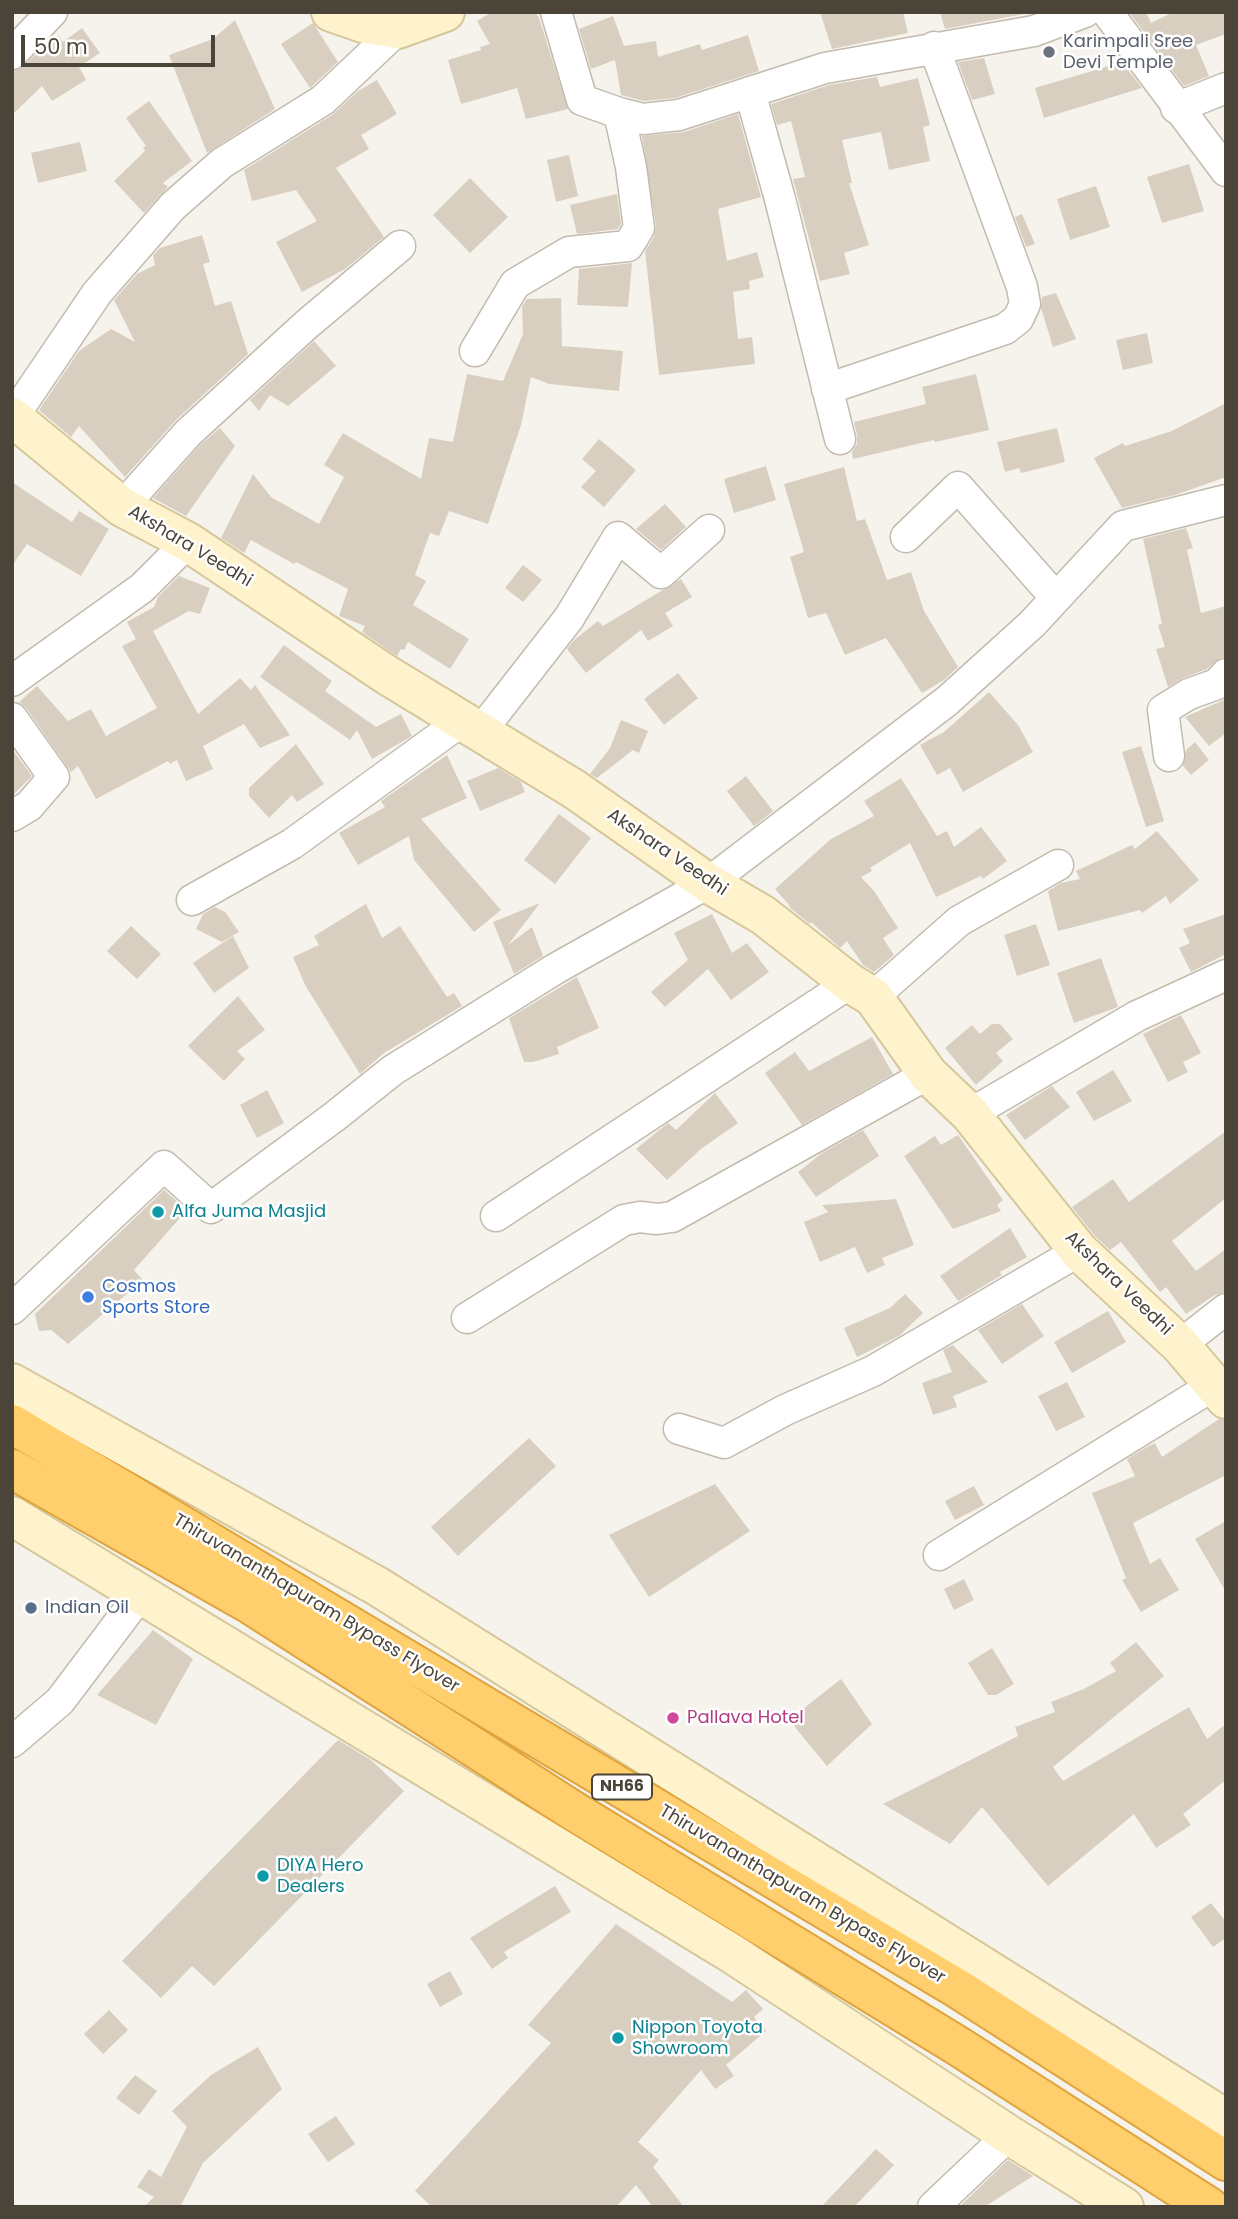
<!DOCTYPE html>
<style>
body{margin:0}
#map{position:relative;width:1238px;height:2219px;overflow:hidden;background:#f6f3ec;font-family:Poppins,sans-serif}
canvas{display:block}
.frame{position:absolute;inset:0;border:14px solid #4b4439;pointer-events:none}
.scale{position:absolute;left:21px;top:35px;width:194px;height:32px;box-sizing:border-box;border:4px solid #4b4439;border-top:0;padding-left:9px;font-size:21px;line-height:24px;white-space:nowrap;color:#4b4439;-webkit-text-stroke:5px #fff;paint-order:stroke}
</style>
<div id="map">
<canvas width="1238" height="2219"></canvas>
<div class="frame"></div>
<div class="scale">50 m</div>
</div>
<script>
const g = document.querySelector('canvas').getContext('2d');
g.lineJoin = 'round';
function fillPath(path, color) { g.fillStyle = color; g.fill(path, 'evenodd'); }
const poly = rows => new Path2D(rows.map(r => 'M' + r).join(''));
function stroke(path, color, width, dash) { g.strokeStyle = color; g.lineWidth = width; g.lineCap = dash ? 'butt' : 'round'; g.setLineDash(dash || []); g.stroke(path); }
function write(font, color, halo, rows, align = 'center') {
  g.font = font + ' Poppins,sans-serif'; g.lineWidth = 5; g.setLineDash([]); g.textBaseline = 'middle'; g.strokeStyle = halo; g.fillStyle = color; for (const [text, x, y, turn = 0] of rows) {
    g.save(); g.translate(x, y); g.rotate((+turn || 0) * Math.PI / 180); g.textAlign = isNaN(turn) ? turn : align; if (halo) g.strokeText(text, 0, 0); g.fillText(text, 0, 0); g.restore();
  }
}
fillPath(poly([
 [492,12,535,12,539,18,568,109,526,119,517,88,461,104,448,60,481,50,480,47,490,44,477,21],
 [820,12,903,12,908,33,832,49],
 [940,12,1034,12,945,29],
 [1129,12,1146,12,1151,23,1174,12,1226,12,1226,34,1196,45,1209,76,1184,86],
 [613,16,624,46,656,41,658,57,700,44,702,50,748,35,759,71,675,98,644,101,621,95,615,60,591,69,579,29],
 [235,20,275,109,207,153,169,55,213,39],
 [313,23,338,62,310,88,281,44],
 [82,28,100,53,79,67,86,80,52,101,42,86,12,115,12,71,24,66,45,45,59,36,63,42],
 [984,58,995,94,972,100,958,62],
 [1122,62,1142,88,1044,118,1035,88],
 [877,77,880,87,918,78,930,125,923,127,930,161,889,170,881,132,842,140,852,183,849,183,869,245,844,253,850,274,820,281,793,179,805,177,791,121,777,125,771,104,829,85],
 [377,80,397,114,361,135,369,149,336,168,384,237,345,269,302,292,276,242,317,221,296,190,252,201,244,170,332,115,358,91],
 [149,101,192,161,163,183,168,187,144,213,114,181,145,151,143,148,146,146,126,118],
 [738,114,761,197,718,209,727,261,757,252,764,277,749,281,750,289,733,292,738,339,752,337,755,364,659,375,645,251,654,237,656,226,642,136,684,132],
 [80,142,87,171,38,183,31,153],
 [569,155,578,196,556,202,547,160],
 [1189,164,1204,211,1162,223,1147,177],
 [470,178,508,217,470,253,433,215],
 [1096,186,1110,227,1070,240,1057,199],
 [617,194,621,224,618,229,577,234,570,205],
 [1022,214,1035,244,1026,247,1015,217],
 [202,235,210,262,203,264,215,306,231,301,248,354,176,420,125,477,79,426,71,437,39,410,79,351,111,329,135,342,114,300,137,274,155,265,153,255,160,248],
 [632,263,628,307,577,305,579,269],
 [1056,293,1076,339,1053,347,1041,308,1042,297],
 [561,298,562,346,623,351,619,391,549,384,531,377,521,425,488,524,449,511,439,536,430,533,415,575,426,581,413,605,469,639,450,669,408,642,404,650,401,649,397,656,362,632,365,626,339,616,348,589,296,562,294,564,251,540,244,553,221,538,253,474,271,497,319,524,344,477,324,465,343,433,421,479,429,438,453,442,467,374,503,381,523,334,522,306,527,299],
 [1147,333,1153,363,1123,370,1116,340],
 [314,341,336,366,288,406,270,395,259,411,250,400],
 [976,374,989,430,935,442,934,440,853,459,852,452,857,444,857,435,854,422,926,404,922,387],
 [1226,403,1226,477,1175,495,1122,508,1094,458,1123,443,1125,446,1172,431],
 [220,428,235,446,186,516,153,498,200,445],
 [1057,428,1065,462,1021,473,1019,468,1005,472,997,442],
 [599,439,636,470,604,507,581,487,596,471,582,459],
 [766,466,776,500,734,513,724,479],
 [844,467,857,521,865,519,887,580,911,572,924,611,958,667,944,680,922,693,886,638,845,655,826,613,808,618,790,557,804,552,784,484],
 [12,482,72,522,79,511,109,529,81,576,27,544,12,566],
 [665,504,686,527,661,550,636,529],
 [1186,528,1193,548,1187,550,1201,613,1226,606,1226,657,1220,658,1207,669,1183,678,1168,687,1156,649,1165,647,1158,625,1162,624,1143,539],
 [523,565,542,580,523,602,505,588],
 [179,576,210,588,200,614,189,611,153,631,198,714,240,678,251,690,255,685,290,735,260,748,244,724,203,746,213,769,186,781,177,760,170,764,168,761,96,799,78,766,71,772,26,708,19,702,37,686,68,721,91,709,106,736,157,708,122,646,136,639,127,622,154,607,158,597],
 [681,579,692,597,665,613,673,626,648,641,641,630,586,673,567,649,574,640,598,621,603,626],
 [284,645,332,681,325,691,376,727,401,714,412,736,372,759,357,730,350,740,260,677],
 [678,673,698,698,664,725,644,699],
 [989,692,1018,725,1033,752,963,792,950,768,937,775,920,745,944,732],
 [1226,699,1226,733,1209,746,1185,717],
 [621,720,648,731,639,753,633,750,597,778,590,774,610,748],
 [1195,742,1209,760,1191,775,1183,766,1186,750],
 [296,744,324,784,297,802,292,795,269,818,249,796,249,788],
 [1141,746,1164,821,1146,827,1122,752],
 [12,749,32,776,12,796],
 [447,755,467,798,421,819,501,910,474,932,414,860,409,836,358,865,339,833,385,807,381,801],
 [498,768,521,782,525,792,480,811,467,781],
 [746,776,773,811,754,826,727,791],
 [901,778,937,836,947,831,954,847,981,827,1007,861,983,879,981,876,936,897,910,843,870,868,872,871,861,877,874,891,898,928,883,938,894,955,874,972,863,965,847,941,840,948,811,922,810,924,789,907,790,906,775,889,831,839,874,816,864,801],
 [559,814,591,838,555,884,524,860],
 [1157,831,1199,880,1170,904,1166,896,1142,913,1140,910,1058,931,1048,891,1061,883,1080,879,1076,871,1132,845,1135,849],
 [540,903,508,945,532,927,543,956,514,974,493,922],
 [366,904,382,938,400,926,447,997,454,993,462,1006,384,1053,360,1074,305,985,293,957,319,945,314,936],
 [215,907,225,912,239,932,222,942,196,929,203,914],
 [712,914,732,953,747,943,769,972,731,1000,708,969,665,1007,651,992,688,960,674,933],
 [1226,914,1226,954,1191,972,1179,948,1190,943,1183,929],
 [1036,924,1050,965,1017,976,1004,935],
 [131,926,161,954,137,979,107,951],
 [233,936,249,968,214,993,193,963],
 [1101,958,1118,1007,1074,1023,1057,973],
 [577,977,599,1028,557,1047,559,1054,533,1062,524,1062,509,1018],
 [238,996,265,1030,237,1051,245,1059,224,1081,188,1046],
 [1181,1015,1201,1053,1183,1062,1188,1072,1168,1082,1143,1034],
 [992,1024,1000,1024,1013,1039,996,1053,1003,1061,976,1085,945,1048,972,1025,980,1034],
 [872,1037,893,1074,802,1125,765,1073,795,1052,809,1071],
 [1113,1070,1132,1101,1094,1121,1076,1092],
 [1052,1086,1070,1107,1025,1140,1006,1115],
 [267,1090,284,1123,257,1138,240,1105],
 [715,1093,738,1123,701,1149,667,1180,636,1149,668,1123,676,1130],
 [863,1130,879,1156,816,1197,798,1172,822,1153],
 [1226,1131,1226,1198,1172,1241,1196,1271,1226,1249,1226,1292,1215,1295,1186,1314,1166,1287,1160,1292,1121,1242,1110,1250,1095,1236,1072,1207,1113,1179,1129,1202],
 [958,1135,1003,1200,997,1205,1001,1211,953,1229,904,1156,935,1136,941,1145],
 [164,1190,187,1210,134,1270,143,1280,68,1344,51,1330,39,1331,35,1314],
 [896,1199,914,1245,882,1258,885,1265,867,1273,855,1247,820,1262,804,1222,828,1212,822,1205],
 [1010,1228,1027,1257,1000,1272,1002,1275,958,1301,940,1276],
 [905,1294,923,1313,899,1336,857,1357,844,1328,890,1308],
 [1022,1304,1044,1336,1002,1364,978,1330],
 [1108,1311,1126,1342,1072,1373,1054,1342],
 [953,1345,988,1382,953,1396,957,1407,933,1415,922,1383,952,1372,943,1350],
 [1067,1382,1085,1417,1056,1431,1038,1396],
 [1219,1419,1226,1420,1226,1475,1133,1523,1150,1564,1160,1558,1179,1590,1141,1612,1122,1580,1126,1578,1092,1493,1135,1476,1127,1459,1140,1451,1155,1443,1162,1457],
 [529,1438,556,1466,458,1556,431,1527],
 [715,1484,750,1531,649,1597,609,1535],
 [974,1486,984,1505,955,1520,945,1501],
 [1226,1521,1226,1592,1195,1539],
 [964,1579,974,1600,954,1610,944,1589],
 [153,1630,193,1659,156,1725,97,1695],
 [1136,1642,1164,1676,1053,1767,1063,1781,1189,1707,1207,1739,1226,1724,1226,1780,1183,1814,1191,1825,1156,1848,1134,1814,1048,1886,982,1807,950,1844,883,1804,1018,1736,1015,1727,1055,1712,1051,1702,1084,1689,1116,1671,1110,1663],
 [992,1648,1014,1684,996,1695,988,1695,968,1663],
 [841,1679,872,1724,827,1766,789,1720],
 [338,1740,371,1760,404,1791,214,1986,192,1966,161,1998,122,1961],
 [555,1886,571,1912,504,1952,508,1958,492,1969,470,1938],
 [1211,1903,1226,1922,1226,1938,1213,1947,1191,1917],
 [616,1924,732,2002,746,1990,763,2009,754,2017,766,2031,726,2065,734,2076,715,2089,701,2070,638,2142,659,2160,653,2167,684,2207,653,2207,636,2185,616,2207,432,2207,415,2191,551,2043,528,2025],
 [450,1971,463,1994,440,2007,427,1984],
 [109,2010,128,2030,103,2054,84,2034],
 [258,2047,282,2089,203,2163,180,2207,144,2207,154,2197,137,2187,149,2169,161,2177,187,2127,172,2111,211,2075],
 [135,2075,157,2091,139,2115,116,2098],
 [336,2116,355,2144,328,2162,308,2134],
 [876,2149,894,2165,854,2207,821,2207],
 [1008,2160,1033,2176,984,2207,959,2207]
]), '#d8cfc1');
const street = poly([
 [556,12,582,100,619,113,643,119,679,115,825,68,1034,31,1085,12],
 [1107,12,1226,171],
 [12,54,52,12],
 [750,92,780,199,840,439],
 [1176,108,1226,88],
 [475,351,515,284,569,252,628,246,639,228,631,167,619,113],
 [827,389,1005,329,1018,319,1025,304,1022,287,934,47],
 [13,417,97,293,173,206,222,163,323,100,398,29],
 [122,507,188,433,306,325,400,246],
 [906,537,958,487,1056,598],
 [12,681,142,588,188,542],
 [12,718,54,777,29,806,12,816],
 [481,731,569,618,618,537,661,573,709,530],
 [1169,756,1163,710,1189,694,1217,684,1226,674],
 [192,900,292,844,463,720],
 [873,997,959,921,1058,865],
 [970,1114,1137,1016,1226,975],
 [496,1216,850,983],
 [12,1309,164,1166,211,1208,334,1117,393,1070,555,969,708,883,947,701,1032,624,1123,526,1226,500],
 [467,1318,624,1220,640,1217,657,1219,672,1217,928,1074],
 [1180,1345,1226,1309],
 [679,1429,724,1443,785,1410,873,1371,1079,1251],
 [939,1555,1214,1385],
 [12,1742,60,1701,140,1595],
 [933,2207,1009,2135]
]);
const secondary = poly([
 [331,12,366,24,398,29,445,12],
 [12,417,122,507,188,542,387,675,574,789,708,883,763,915,850,983,873,997,928,1074,970,1114,1079,1251,1180,1345,1226,1399],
 [12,1383,377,1586,1226,2119],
 [12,1516,731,1953,1009,2135,1124,2207]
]);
const highway = poly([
 [12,1424,960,1990,1226,2161],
 [12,1469,250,1604,572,1810,958,2046,1209,2207]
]);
stroke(street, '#c2bbae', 33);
stroke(secondary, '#d6c79b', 42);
stroke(highway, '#e0a43c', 42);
stroke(street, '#fff', 30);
stroke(secondary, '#fff3cd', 38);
stroke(highway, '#ffcf6e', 38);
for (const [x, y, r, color] of [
 [1049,52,7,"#6b7280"],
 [158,1212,7,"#0f9aa8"],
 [88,1297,7,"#3f7fe0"],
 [31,1608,7,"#5c6f8a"],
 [673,1718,7,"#d1479c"],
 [263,1876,7,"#0f9aa8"],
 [618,2038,7,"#0f9aa8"]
]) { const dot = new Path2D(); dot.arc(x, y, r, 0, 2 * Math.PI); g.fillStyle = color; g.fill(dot); stroke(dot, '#fff', 2.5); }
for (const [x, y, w] of [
 [622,1787,60]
]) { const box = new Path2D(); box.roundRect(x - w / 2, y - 12.5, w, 25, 5); g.fillStyle = '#fff'; g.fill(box); stroke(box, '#4b4439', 2); }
write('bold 16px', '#4b4439', null, [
 ["NH66",622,1787]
]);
write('18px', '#5b616d', '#fff', [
 ["Karimpali Sree",1063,42],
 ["Devi Temple",1063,63]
], 'left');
write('18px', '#4b4439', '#fff', [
 ["Akshara Veedhi",190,547,31],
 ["Akshara Veedhi",667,853,34],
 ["Akshara Veedhi",1118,1284,44],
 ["Thiruvananthapuram Bypass Flyover",316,1604,31],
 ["Thiruvananthapuram Bypass Flyover",802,1895,31]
]);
write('18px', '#0d838f', '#fff', [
 ["Alfa Juma Masjid",172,1212],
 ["DIYA Hero",277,1866],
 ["Dealers",277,1887],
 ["Nippon Toyota",632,2028],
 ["Showroom",632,2049]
], 'left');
write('18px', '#366cbe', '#fff', [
 ["Cosmos",102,1287],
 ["Sports Store",102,1308]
], 'left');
write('18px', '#4e5e75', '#fff', [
 ["Indian Oil",45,1608]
], 'left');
write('18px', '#b23c85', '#fff', [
 ["Pallava Hotel",687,1718]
], 'left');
</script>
